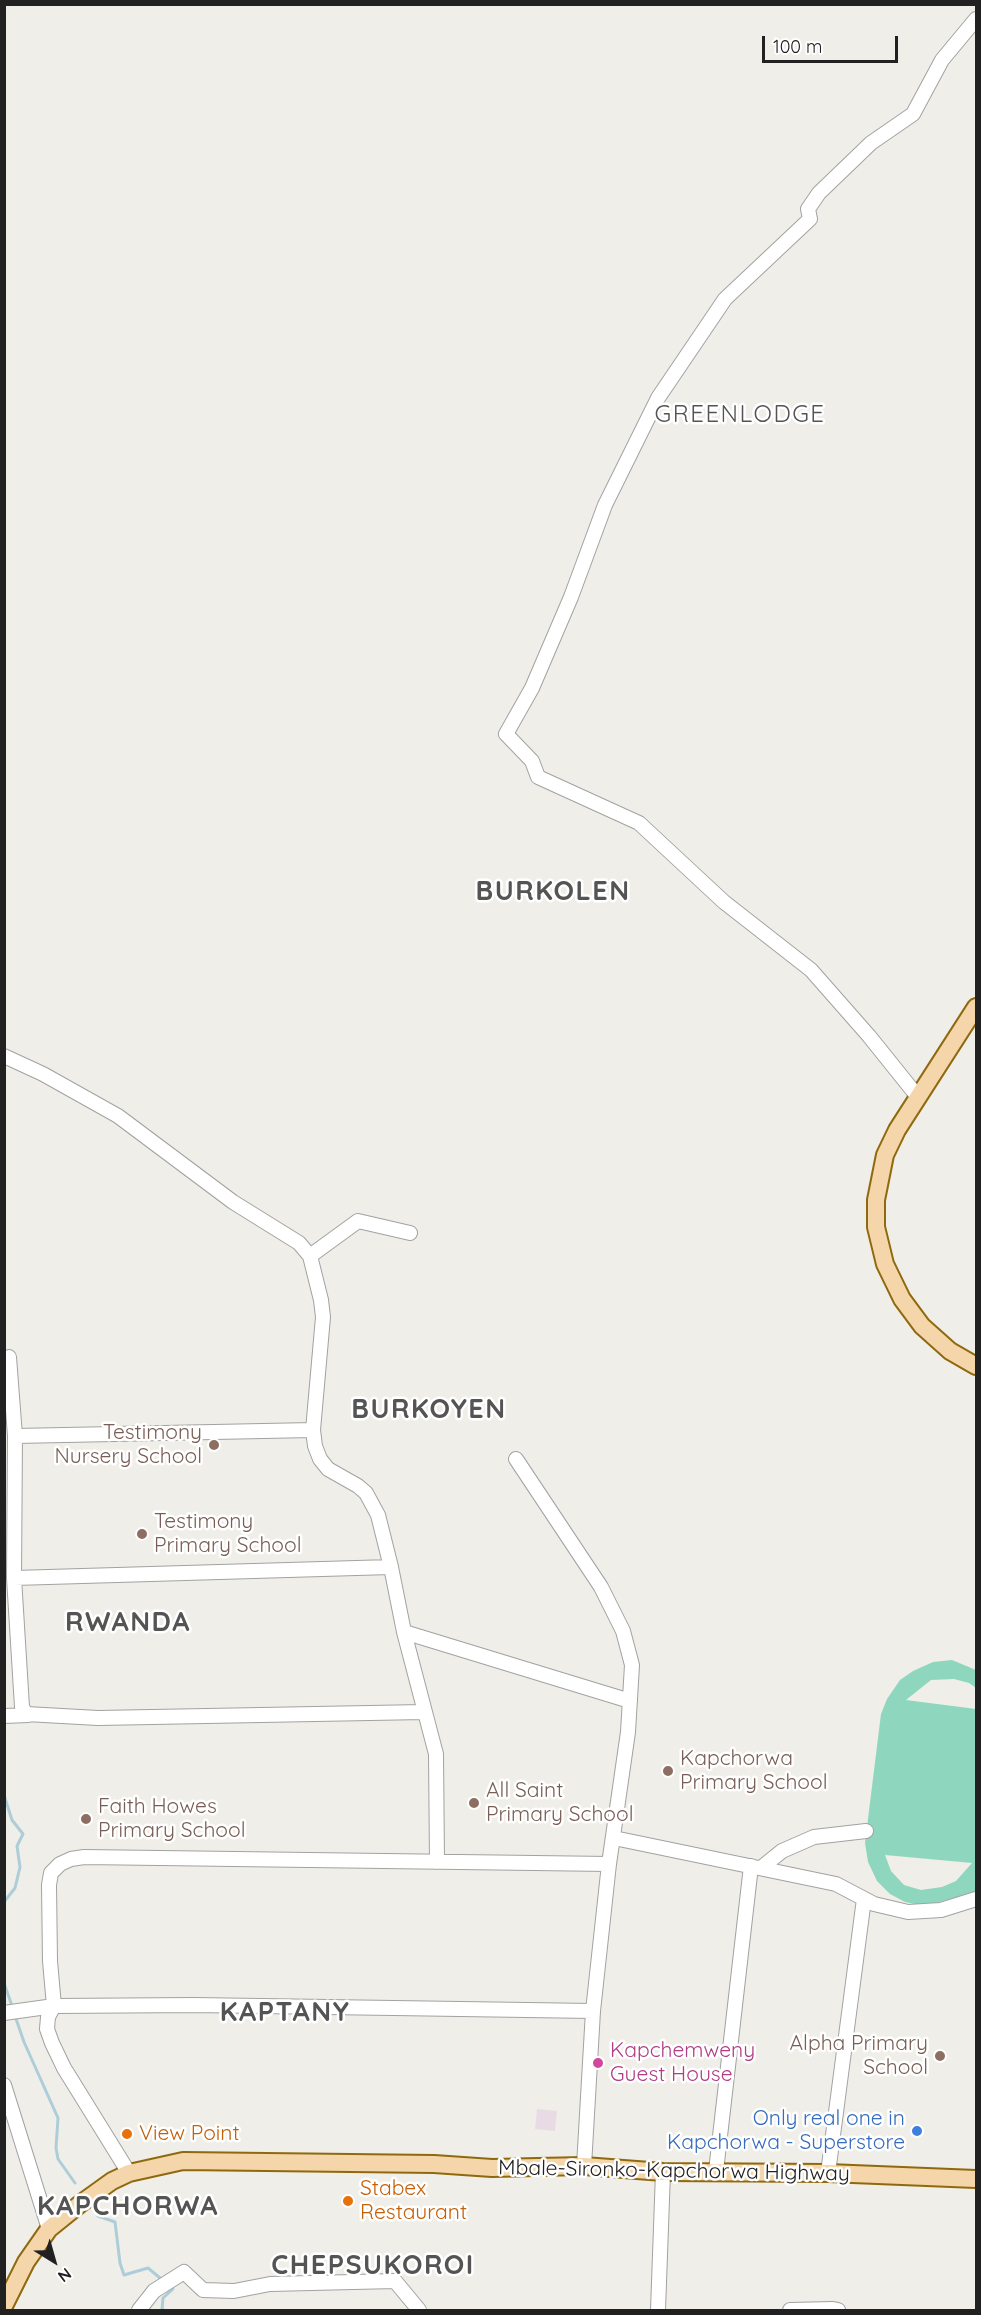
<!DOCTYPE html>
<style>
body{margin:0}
#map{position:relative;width:981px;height:2315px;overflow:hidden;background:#f0eee8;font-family:Quicksand,sans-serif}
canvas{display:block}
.frame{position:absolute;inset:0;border:6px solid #212121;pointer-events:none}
.north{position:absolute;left:24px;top:2231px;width:60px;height:60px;-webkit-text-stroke:4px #fff;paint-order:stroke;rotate:143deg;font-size:16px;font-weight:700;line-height:24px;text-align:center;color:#212121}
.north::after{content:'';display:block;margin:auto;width:21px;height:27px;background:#212121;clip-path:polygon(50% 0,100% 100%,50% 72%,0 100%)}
.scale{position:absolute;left:762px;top:36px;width:136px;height:27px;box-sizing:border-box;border:3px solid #212121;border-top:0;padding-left:8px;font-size:18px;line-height:21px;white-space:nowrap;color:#212121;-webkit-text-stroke:4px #fff;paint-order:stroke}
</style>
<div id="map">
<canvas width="981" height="2315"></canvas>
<div class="frame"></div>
<div class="north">N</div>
<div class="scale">100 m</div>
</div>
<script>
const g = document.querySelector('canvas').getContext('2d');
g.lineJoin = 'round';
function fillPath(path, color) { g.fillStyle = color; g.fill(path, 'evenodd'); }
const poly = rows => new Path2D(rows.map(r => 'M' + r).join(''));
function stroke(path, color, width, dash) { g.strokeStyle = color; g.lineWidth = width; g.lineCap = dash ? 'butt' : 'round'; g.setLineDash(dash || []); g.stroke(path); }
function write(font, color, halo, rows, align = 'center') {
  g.font = font + ' Quicksand,sans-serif'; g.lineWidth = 5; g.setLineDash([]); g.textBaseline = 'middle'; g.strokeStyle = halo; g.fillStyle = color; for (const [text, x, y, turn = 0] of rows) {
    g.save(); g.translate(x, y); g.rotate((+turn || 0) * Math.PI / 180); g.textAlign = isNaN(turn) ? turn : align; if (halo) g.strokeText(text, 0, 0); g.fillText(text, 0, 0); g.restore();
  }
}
fillPath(poly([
 [537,2109,557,2111,555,2131,535,2129]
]), '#e9dbe5');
fillPath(poly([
 [952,1660,976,1670,976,1688,969,1683,954,1679,931,1680,906,1700,976,1709,976,1892,924,1906,905,1902,890,1894,877,1881,868,1862,865,1843,881,1714,887,1699,900,1680,913,1671,933,1662],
 [885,1855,972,1863,956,1881,942,1887,921,1890,904,1885,891,1871]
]), '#8ed7be');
stroke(poly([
 [4,1795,12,1820,23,1834,17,1846,20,1867,15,1888,4,1902],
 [4,1983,11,2003],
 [15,2016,24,2042,58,2118,56,2148,58,2159,75,2183],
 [98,2216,115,2222,120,2263,124,2275,148,2268,160,2278],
 [164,2310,162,2310,163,2298,173,2289]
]), '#adced9', 3);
const minor = poly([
 [4,1056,43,1074,118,1116,233,1202,299,1243,310,1256,321,1300,323,1317,313,1430,315,1446,320,1459,328,1469,358,1486,366,1493,378,1515,391,1567,404,1632,436,1754,437,1862],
 [918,1097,869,1036,811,970,724,902,639,823,538,777,532,761,506,734,532,688,571,597,605,505,658,398,725,299,810,219,808,209,819,193,871,143,913,114,942,60,976,19],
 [310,1256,358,1221,410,1233],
 [9,1357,15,1436,14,1578,22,1707,26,1714,98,1718,424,1712],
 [15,1436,313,1430],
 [516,1459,601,1587,623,1631,632,1665,628,1732,609,1864,593,2011,584,2166],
 [14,1578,391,1567],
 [404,1632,630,1701],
 [4,1716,28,1715],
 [614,1838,836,1884,874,1904,908,1912,941,1910,976,1899],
 [761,1868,782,1851,814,1837,866,1831],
 [4,2013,54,2006,194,2005,593,2011],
 [4,2085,49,2229],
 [716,2171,751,1866],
 [129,2173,64,2068,52,2043,47,2029,48,2017,54,2006,50,1961,49,1885,51,1873,60,1864,71,1859,84,1857,609,1864],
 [828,2173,864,1899],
 [139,2310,154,2291,184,2272,203,2290,234,2291,270,2284,395,2281,419,2310],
 [658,2310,663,2172],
 [790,2310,833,2309,838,2310]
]);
const major = poly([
 [976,1007,897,1130,885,1155,876,1200,876,1227,885,1264,902,1299,922,1326,950,1351,976,1366],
 [4,2306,26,2262,49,2229,80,2204,112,2181,129,2173,183,2161,434,2164,492,2168,584,2166,663,2172,828,2173,976,2179]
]);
stroke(minor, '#a2a2a2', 16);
stroke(major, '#8f690e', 20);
stroke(minor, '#fff', 14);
stroke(major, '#f4d6aa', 16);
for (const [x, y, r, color] of [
 [214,1445,6,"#8d6e63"],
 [142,1534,6,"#8d6e63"],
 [668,1771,6,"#8d6e63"],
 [474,1803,6,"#8d6e63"],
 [86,1819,6,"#8d6e63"],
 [940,2056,6,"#8d6e63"],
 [598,2063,6,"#d1479c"],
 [917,2131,6,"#3f7fe0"],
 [127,2134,6,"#e8710a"],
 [348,2201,6,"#e8710a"]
]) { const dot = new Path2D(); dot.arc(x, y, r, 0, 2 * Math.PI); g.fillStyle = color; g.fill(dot); stroke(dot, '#fff', 2); }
write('21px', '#785e54', '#fff', [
 ["Testimony",202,1433,"right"],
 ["Nursery School",202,1457,"right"],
 ["Testimony",154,1522],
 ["Primary School",154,1546],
 ["Kapchorwa",680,1759],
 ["Primary School",680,1783],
 ["All Saint",486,1791],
 ["Primary School",486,1815],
 ["Faith Howes",98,1807],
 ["Primary School",98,1831],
 ["Alpha Primary",928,2044,"right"],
 ["School",928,2068,"right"]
], 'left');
write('21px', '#b23c85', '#fff', [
 ["Kapchemweny",610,2051],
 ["Guest House",610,2075]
], 'left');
write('21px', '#366cbe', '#fff', [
 ["Only real one in",905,2119],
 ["Kapchorwa - Superstore",905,2143]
], 'right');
write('21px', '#c56008', '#fff', [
 ["View Point",139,2134],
 ["Stabex",360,2189],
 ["Restaurant",360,2213]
], 'left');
write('21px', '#212121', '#fff', [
 ["Mbale-Sironko-Kapchorwa Highway",674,2171,1]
]);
g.letterSpacing = '1.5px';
write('24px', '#545454', '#fff', [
 ["GREENLODGE",740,415]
]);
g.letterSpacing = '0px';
g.letterSpacing = '1.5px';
write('bold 27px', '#545454', '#fff', [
 ["BURKOLEN",553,892],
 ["BURKOYEN",429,1410],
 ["RWANDA",128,1623],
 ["KAPTANY",285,2013],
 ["KAPCHORWA",128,2207],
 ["CHEPSUKOROI",373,2266]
]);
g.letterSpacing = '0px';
</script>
